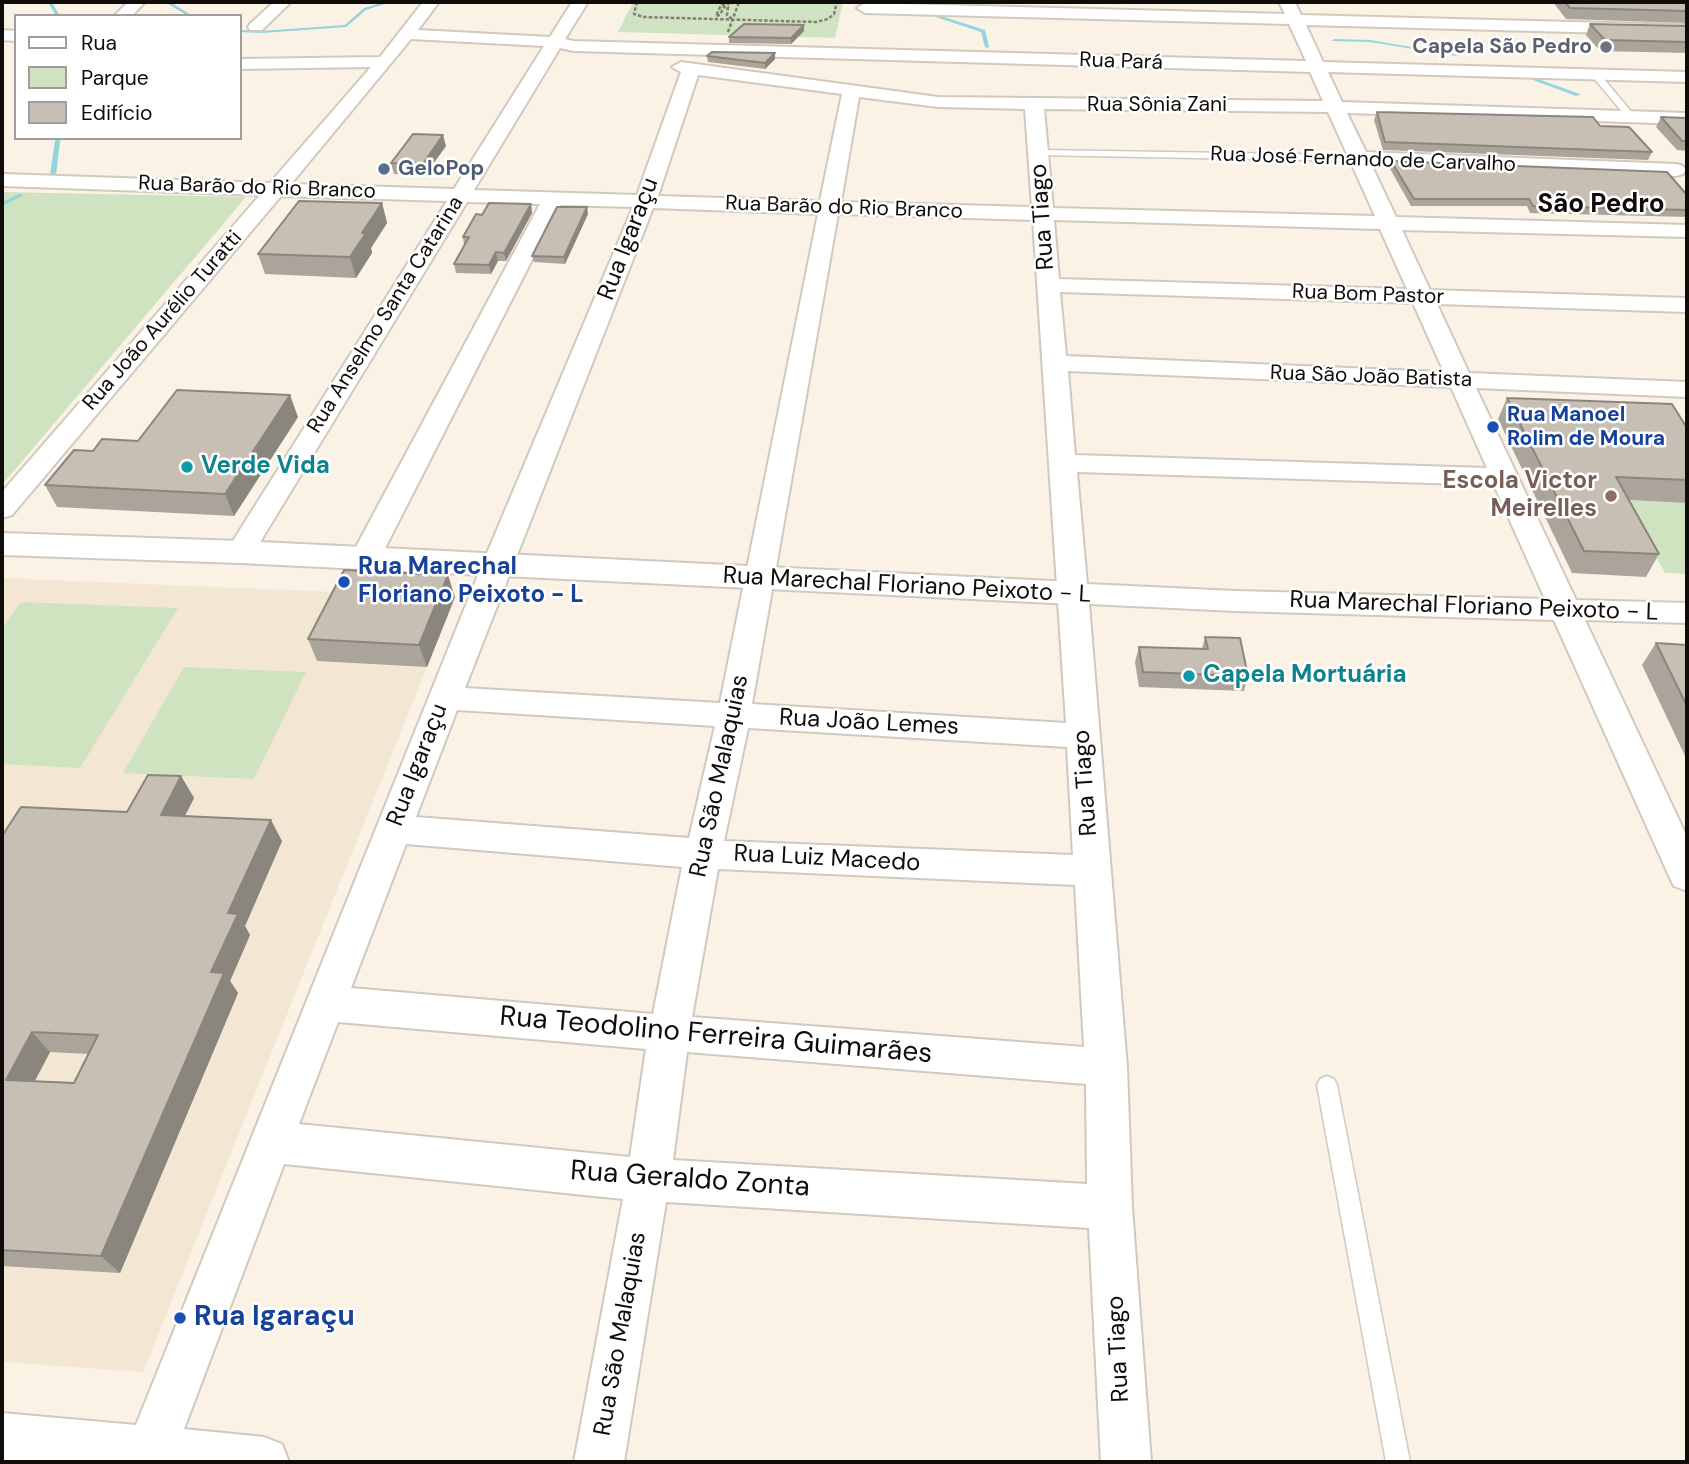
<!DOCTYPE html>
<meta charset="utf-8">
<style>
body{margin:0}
#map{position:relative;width:1689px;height:1464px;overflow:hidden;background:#fbf2e6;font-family:"DM Sans",sans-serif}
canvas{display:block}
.frame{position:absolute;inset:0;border:4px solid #0f0c09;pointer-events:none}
.legend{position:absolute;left:14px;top:14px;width:228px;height:126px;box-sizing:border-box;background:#fff;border:2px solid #9f9e9d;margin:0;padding:9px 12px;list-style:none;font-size:21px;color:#0f0c09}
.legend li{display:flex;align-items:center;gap:14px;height:35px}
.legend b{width:35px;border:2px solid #9f9e9d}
</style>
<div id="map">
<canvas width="1689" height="1464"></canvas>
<div class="frame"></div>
<ul class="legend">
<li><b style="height:9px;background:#fff"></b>Rua</li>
<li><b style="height:19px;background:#d0e3c0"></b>Parque</li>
<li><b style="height:19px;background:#c7bfb3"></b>Edifício</li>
</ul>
</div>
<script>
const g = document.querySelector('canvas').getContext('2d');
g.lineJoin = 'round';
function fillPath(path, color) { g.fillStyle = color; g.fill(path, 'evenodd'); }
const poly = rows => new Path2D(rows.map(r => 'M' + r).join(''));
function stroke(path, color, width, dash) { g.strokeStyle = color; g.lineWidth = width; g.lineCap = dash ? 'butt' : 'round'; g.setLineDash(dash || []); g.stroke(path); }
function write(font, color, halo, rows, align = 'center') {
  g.font = font + ' "DM Sans",sans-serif'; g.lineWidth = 5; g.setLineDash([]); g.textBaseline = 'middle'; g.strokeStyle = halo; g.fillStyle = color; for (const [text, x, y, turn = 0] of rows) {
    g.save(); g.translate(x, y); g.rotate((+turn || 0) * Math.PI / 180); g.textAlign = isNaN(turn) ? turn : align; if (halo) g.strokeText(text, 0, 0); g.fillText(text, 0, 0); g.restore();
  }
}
fillPath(poly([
 [2,578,455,597,143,1372,2,1362]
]), '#f3e6d3');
fillPath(poly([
 [633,2,843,2,835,38,618,32],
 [2,192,246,197,2,485],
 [1624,500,1687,503,1687,574,1665,573],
 [21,602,178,608,80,768,2,764,2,628],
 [184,667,306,672,254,779,123,773]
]), '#d0e3c0');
fillPath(poly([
 [52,2,57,2,53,4,60,16,56,16,49,4,52,2],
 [165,2,170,2,193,16,188,16,165,2],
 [385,2,391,2,366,10,346,27,262,33,240,32,240,30,262,31,345,25,364,8,385,2],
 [925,11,985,30,989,47,987,48,985,47,981,32,924,13,925,11],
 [1334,39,1370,40,1458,55,1456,56,1370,42,1332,41,1334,39],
 [1535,78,1580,94,1580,95,1576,96,1533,80,1533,78,1535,78],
 [58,138,63,138,60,141,56,175,53,177,50,175,55,141,58,138],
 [19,194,24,195,2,206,2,202,19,194]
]), '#94d4dd');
const lane = poly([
 [1593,73,1599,73,1634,115,1634,119,1628,119,1593,77,1593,73],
 [1038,150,1359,155,1364,158,1359,161,1035,155,1035,151,1038,150],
 [1327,1076,1334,1079,1337,1085,1410,1462,1386,1462,1317,1085,1320,1079,1327,1076]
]);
const street = poly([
 [128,2,145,2,132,16,114,16,128,2],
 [274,2,291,2,262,30,250,30,248,27,250,24,274,2],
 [423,2,439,2,418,30,550,37,572,2,588,2,565,39,573,41,1306,61,1289,24,865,13,857,8,865,3,1285,14,1279,2,1295,2,1301,15,1687,25,1687,35,1306,25,1323,62,1687,72,1687,82,1328,72,1342,102,1687,113,1687,124,1347,113,1366,152,1676,164,1683,166,1686,170,1683,174,1676,176,1371,164,1396,217,1687,225,1687,237,1402,230,1430,290,1687,298,1687,312,1437,304,1469,373,1687,382,1687,397,1476,388,1576,600,1687,603,1687,623,1585,620,1687,837,1687,891,1674,886,1669,876,1554,620,1235,611,1089,604,1127,1067,1132,1207,1151,1462,1101,1462,1089,1228,666,1202,624,1462,574,1462,623,1199,284,1164,184,1429,264,1437,282,1444,289,1462,2,1462,2,1413,136,1425,482,565,633,207,560,205,380,558,375,565,365,567,355,565,350,558,540,204,467,202,254,552,250,559,240,561,230,559,226,552,447,201,281,196,12,515,2,518,2,492,260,195,2,186,2,174,270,183,371,67,240,69,240,59,380,57,423,2],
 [411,39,544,46,454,189,291,184,411,39],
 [560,48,573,51,1310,72,1323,101,938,97,681,62,672,67,681,72,637,195,474,190,560,48],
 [698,75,842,94,820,201,658,196,698,75],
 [859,97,938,107,1025,109,1032,207,841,202,859,97],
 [1044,109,1328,112,1375,216,1053,208,1044,109],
 [653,208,818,214,720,703,465,688,653,208],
 [838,214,1033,220,1066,723,752,704,838,214],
 [1054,220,1380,229,1407,289,1059,279,1054,220],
 [1060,292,1413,303,1444,372,1066,356,1060,292],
 [1068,371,1451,387,1487,468,1075,455,1068,371],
 [1077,472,1494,485,1545,599,1235,591,1087,584,1077,472],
 [457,710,715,726,689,838,416,817,457,710],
 [748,728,1067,747,1073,855,724,841,748,728],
 [406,844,682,867,653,1014,351,988,406,844],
 [718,869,1075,885,1084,1047,692,1017,718,869],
 [338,1022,646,1049,630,1157,299,1124,338,1022],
 [687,1052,1086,1084,1087,1184,673,1160,687,1052],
 [2,30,16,31,16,41,2,40,2,30]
]);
const secondary = poly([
 [2,533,240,541,1073,582,1085,585,1090,593,1085,601,1073,604,240,563,2,555,2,533]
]);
stroke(lane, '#d1c9bd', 3);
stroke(street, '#d1c9bd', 4);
stroke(secondary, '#d1c9bd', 4);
stroke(poly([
 [637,2,634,14,644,17,816,22,828,19,834,14,837,2],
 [732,19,727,15,728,7,724,7,720,15,716,16,721,5,737,2],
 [728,32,739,2]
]), '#837d76', 2.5, [3.5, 2]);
fillPath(lane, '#fff');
fillPath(street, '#fff');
fillPath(secondary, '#fff');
fillPath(poly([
 [1553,2,1687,2,1687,23,1566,19],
 [1590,24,1687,26,1687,53,1600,51,1586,35],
 [804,25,804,31,791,44,729,43,729,37],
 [775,53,775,59,765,69,708,62,707,56],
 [1377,112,1600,126,1652,152,1648,160,1383,150,1374,120],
 [1661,117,1687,118,1687,151,1677,150,1656,127],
 [446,146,425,175,394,174,391,163],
 [1391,161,1687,195,1687,217,1530,213,1527,206,1411,206,1389,167],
 [382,203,387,223,371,248,372,253,356,278,265,274,258,254],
 [531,204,532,213,506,261,498,261,491,274,456,273,454,264,464,245,463,237,482,215],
 [588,214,565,264,534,262,532,256],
 [1507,398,1687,428,1687,503,1629,500,1659,554,1646,577,1572,573,1498,419],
 [298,417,234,516,57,507,45,485,93,451,138,441],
 [455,597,427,667,317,661,308,639],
 [1205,637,1248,676,1244,691,1139,687,1135,662,1139,647,1202,649],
 [1656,643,1687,645,1687,760,1642,665],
 [181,776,194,798,185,816,282,841,245,926,250,935,230,981,238,993,120,1273,2,1266,2,836,127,812],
 [50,1052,89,1054,74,1083,35,1081]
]), '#aba49a');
fillPath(poly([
 [804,25,804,31,791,44,791,38],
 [775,53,775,59,765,69,765,63],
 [443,135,446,146,425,175,423,164],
 [382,203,387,223,371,248,372,253,356,278,350,257,362,233],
 [531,204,532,213,506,261,504,253],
 [587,207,588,214,565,264,564,257],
 [496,252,498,261,491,274,489,265],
 [290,395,298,417,234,516,225,494],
 [448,575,455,597,427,667,419,645],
 [181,776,194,798,174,836,161,815],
 [271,820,282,841,245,926,250,935,230,981,238,993,120,1273,101,1256,211,972,228,913],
 [32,1032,50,1052,25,1099,6,1080]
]), '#8b867d');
const building = poly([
 [1565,2,1687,2,1687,11,1570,8,1565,2],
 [744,24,804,25,791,38,729,37,744,24],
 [1590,24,1687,26,1687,42,1605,40,1590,24],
 [712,52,775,53,765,63,707,56,712,52],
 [1377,112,1593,117,1600,126,1629,127,1652,152,1385,142,1377,112],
 [1661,117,1687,118,1687,141,1682,141,1661,117],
 [413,134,443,135,423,164,391,163,413,134],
 [1391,161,1667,172,1687,195,1687,210,1533,206,1529,199,1414,199,1391,161],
 [299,201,382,203,362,233,366,233,350,257,258,254,299,201],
 [489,203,531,204,504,253,496,252,489,265,454,264,469,237,463,237,476,214,482,215,489,203],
 [557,207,587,207,564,257,532,256,557,207],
 [177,390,290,395,225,494,45,485,74,450,93,451,102,439,138,441,177,390],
 [1507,398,1672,404,1687,428,1687,480,1616,477,1659,554,1584,551,1507,398],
 [344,570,448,575,419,645,308,639,344,570],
 [1205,637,1240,638,1248,676,1143,672,1139,647,1208,649,1205,637],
 [1656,643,1687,645,1687,706,1656,643],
 [148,775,181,776,161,815,271,820,228,913,238,914,211,972,224,973,101,1256,2,1250,2,836,21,807,127,812,148,775],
 [32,1032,98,1035,74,1083,6,1080,32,1032]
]);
fillPath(building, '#c7bfb3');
stroke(building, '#8b867d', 2);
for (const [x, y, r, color] of [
 [1606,47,7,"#6b7280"],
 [384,169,7,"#5c6f8a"],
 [1493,427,7,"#1a4fb4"],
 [187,467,7,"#0f9aa8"],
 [1611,496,7,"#8d6e63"],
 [344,582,7,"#1a4fb4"],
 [1189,676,7,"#0f9aa8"],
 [180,1318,7,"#1a4fb4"]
]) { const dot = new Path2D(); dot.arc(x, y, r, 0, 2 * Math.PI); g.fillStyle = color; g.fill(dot); stroke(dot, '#fff', 2.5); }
write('bold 21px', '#5b616d', '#fff', [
 ["Capela São Pedro",1592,47]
], 'right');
write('21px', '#0f0c09', '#fff', [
 ["Rua Pará",1121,62,2],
 ["Rua Sônia Zani",1157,105],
 ["Rua José Fernando de Carvalho",1363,160,2],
 ["Rua Barão do Rio Branco",257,188,2],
 ["Rua Barão do Rio Branco",844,208,2],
 ["Rua Bom Pastor",1368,295,2],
 ["Rua Anselmo Santa Catarina",386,315,-58],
 ["Rua João Aurélio Turatti",163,321,-49],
 ["Rua São João Batista",1371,377,2]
]);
write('bold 21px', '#4e5e75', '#fff', [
 ["GeloPop",398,169]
], 'left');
write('bold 21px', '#164399', '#fff', [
 ["Rua Manoel",1507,415],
 ["Rolim de Moura",1507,439]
], 'left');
write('24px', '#0f0c09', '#fff', [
 ["Rua Tiago",1043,217,-94],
 ["Rua Igaraçu",629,239,-69],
 ["Rua Marechal Floriano Peixoto - L",907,586,3],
 ["Rua Marechal Floriano Peixoto - L",1474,607,2],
 ["Rua João Lemes",869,723,3],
 ["Rua Igaraçu",418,765,-69],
 ["Rua São Malaquias",720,776,-78],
 ["Rua Tiago",1086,783,-94],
 ["Rua Luiz Macedo",827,859,3],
 ["Rua São Malaquias",621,1334,-80],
 ["Rua Tiago",1119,1349,-93]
]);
write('bold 24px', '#0d838f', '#fff', [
 ["Verde Vida",201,467],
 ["Capela Mortuária",1203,676]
], 'left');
write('bold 24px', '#785e54', '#fff', [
 ["Escola Victor",1597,482],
 ["Meirelles",1597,510]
], 'right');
write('bold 24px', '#164399', '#fff', [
 ["Rua Marechal",358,568],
 ["Floriano Peixoto - L",358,596]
], 'left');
write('bold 26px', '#0f0c09', '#fff', [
 ["São Pedro",1601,205]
]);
write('28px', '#0f0c09', '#fff', [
 ["Rua Teodolino Ferreira Guimarães",716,1036,5],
 ["Rua Geraldo Zonta",690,1180,4]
]);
write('bold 28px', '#164399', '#fff', [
 ["Rua Igaraçu",194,1318]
], 'left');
</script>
